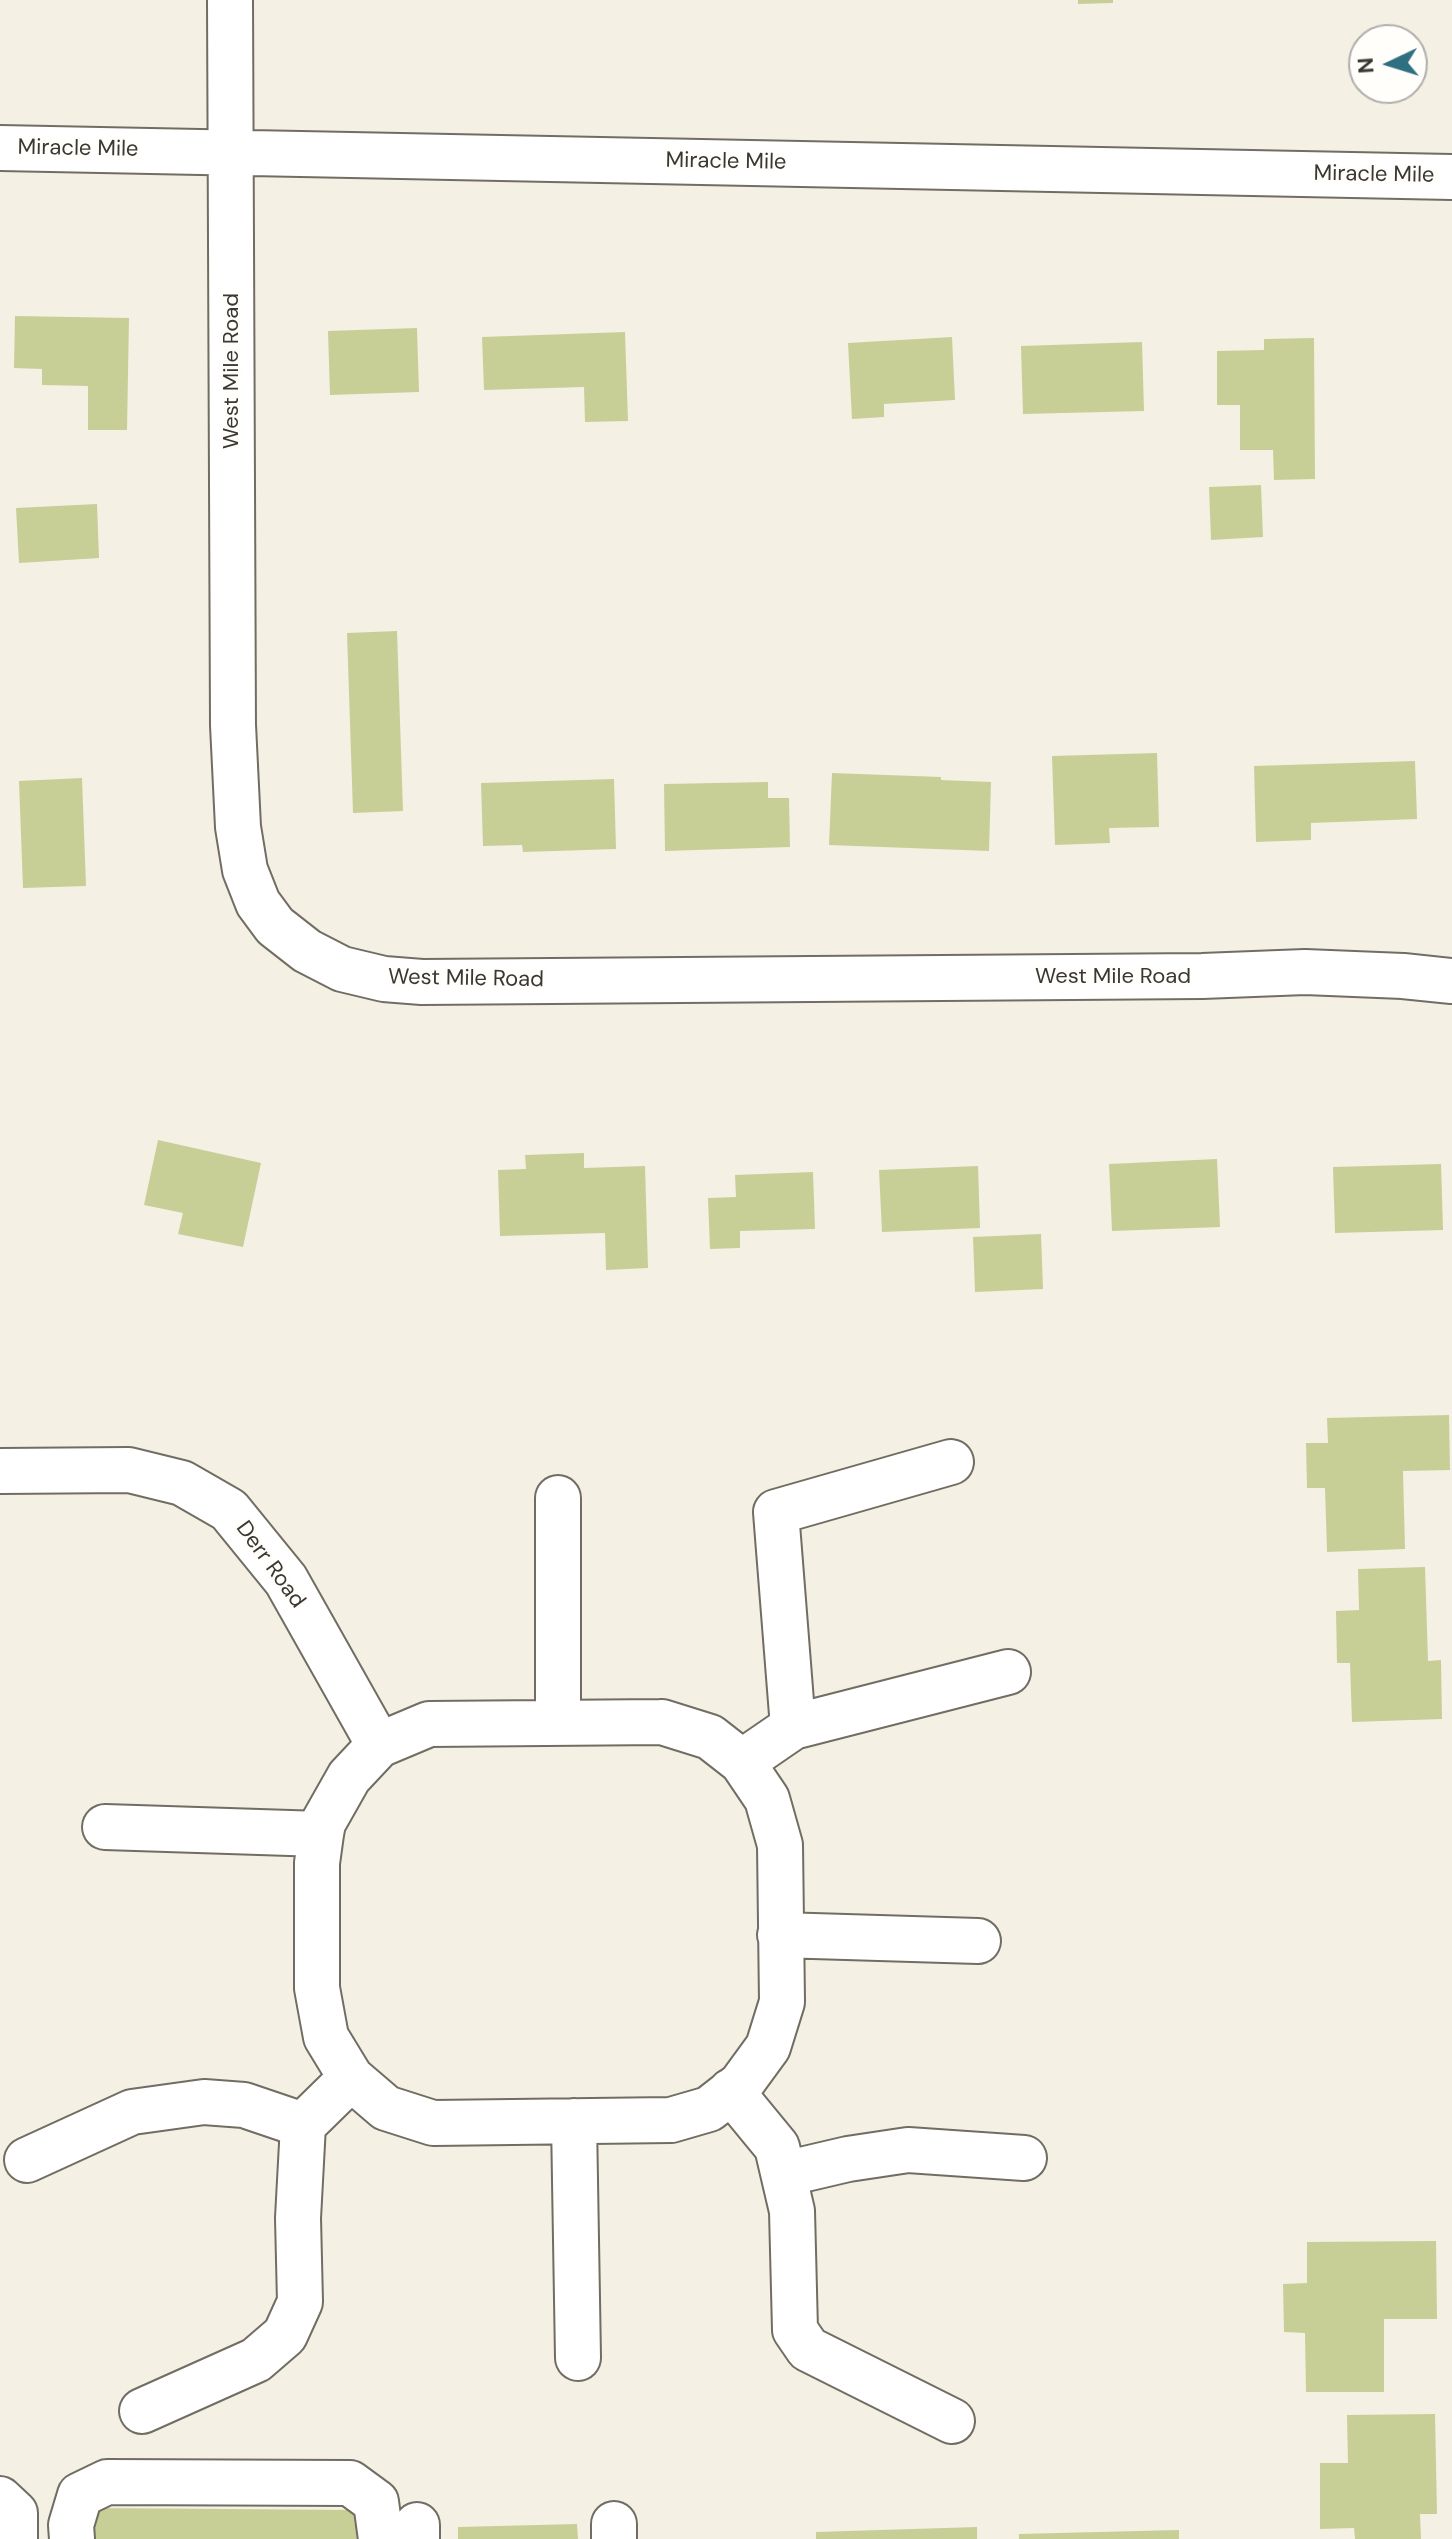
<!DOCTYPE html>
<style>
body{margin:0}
#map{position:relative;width:1452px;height:2539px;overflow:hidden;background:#f5f0e4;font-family:"DM Sans",sans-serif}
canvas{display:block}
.north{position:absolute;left:1348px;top:24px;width:80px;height:80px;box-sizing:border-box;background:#fffefb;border:2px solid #b0afab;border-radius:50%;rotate:266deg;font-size:22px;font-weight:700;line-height:32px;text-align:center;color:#3a3833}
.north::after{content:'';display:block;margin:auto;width:28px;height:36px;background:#2e7082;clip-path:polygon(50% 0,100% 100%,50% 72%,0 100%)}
</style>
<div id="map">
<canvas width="1452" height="2539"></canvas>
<div class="north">N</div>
</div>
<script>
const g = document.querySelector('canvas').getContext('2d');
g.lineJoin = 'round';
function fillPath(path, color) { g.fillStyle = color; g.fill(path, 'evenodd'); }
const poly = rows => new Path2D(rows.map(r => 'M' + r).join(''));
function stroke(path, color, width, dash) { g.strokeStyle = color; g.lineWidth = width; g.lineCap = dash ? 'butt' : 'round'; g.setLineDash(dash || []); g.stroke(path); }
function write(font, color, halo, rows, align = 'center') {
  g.font = font + ' "DM Sans",sans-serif'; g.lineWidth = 7; g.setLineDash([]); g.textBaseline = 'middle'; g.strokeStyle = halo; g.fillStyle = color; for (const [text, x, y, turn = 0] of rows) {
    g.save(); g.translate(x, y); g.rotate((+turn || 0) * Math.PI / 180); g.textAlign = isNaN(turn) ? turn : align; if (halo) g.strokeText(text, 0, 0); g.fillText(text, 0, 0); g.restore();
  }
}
fillPath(poly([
 [1078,0,1113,0,1113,3,1078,4],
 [15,316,129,318,127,430,88,430,88,386,42,385,42,369,14,368],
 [417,328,419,392,330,395,328,331],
 [625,332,628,421,585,422,584,387,484,390,482,337],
 [952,337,955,400,884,404,884,417,852,419,848,343],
 [1314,338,1315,479,1274,480,1273,450,1240,450,1240,405,1217,405,1217,351,1264,350,1264,339],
 [1142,342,1144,411,1023,414,1021,346],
 [1261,485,1263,537,1211,540,1209,487],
 [97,504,99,558,19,563,16,508],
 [397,631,403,811,353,813,347,633],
 [1157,753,1159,827,1109,828,1110,843,1055,845,1052,756],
 [1415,761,1417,819,1311,823,1311,840,1256,842,1254,766],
 [832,773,941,777,941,780,991,782,989,851,829,845],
 [82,778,86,886,23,888,19,781],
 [614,779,616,849,523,852,522,845,483,846,481,783],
 [768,782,768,798,789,798,790,847,665,851,664,784],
 [158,1140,261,1163,243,1247,178,1234,183,1213,144,1205],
 [584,1153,584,1168,645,1166,648,1268,606,1270,605,1233,500,1236,498,1170,526,1169,525,1155],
 [1217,1159,1220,1227,1112,1231,1109,1164],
 [1441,1164,1443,1230,1335,1233,1333,1167],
 [978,1166,980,1228,882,1232,879,1170],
 [813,1172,815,1229,740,1231,740,1248,710,1249,708,1198,736,1197,735,1175],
 [1041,1234,1043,1289,975,1292,973,1237],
 [1449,1415,1450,1470,1403,1471,1405,1549,1327,1552,1325,1488,1307,1488,1306,1443,1328,1443,1327,1418],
 [1425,1567,1428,1661,1441,1660,1442,1719,1352,1722,1350,1663,1337,1663,1336,1611,1359,1610,1358,1569],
 [1436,2241,1437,2319,1384,2319,1384,2392,1306,2392,1305,2333,1284,2332,1283,2284,1307,2283,1307,2242],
 [1435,2414,1437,2514,1420,2514,1421,2539,1355,2539,1354,2528,1320,2529,1320,2463,1348,2463,1347,2415],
 [90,2508,360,2510,359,2539,90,2539],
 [577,2524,578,2539,458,2539,458,2527],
 [977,2527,977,2539,816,2539,816,2532],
 [1179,2530,1179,2539,1019,2539,1019,2534]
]), '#c7cf97');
const minor = poly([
 [230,0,233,725,238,827,245,870,258,903,275,926,307,951,342,969,384,979,422,982,1202,976,1305,972,1403,976,1452,981],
 [0,148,1452,177],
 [0,1471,129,1470,182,1483,229,1510,286,1580,379,1745],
 [662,1722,710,1737,742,1762,767,1799,780,1845,782,2002,768,2047,741,2084,709,2109,671,2120,433,2123,386,2108,351,2078,326,2037,317,1988,317,1863,321,1834,323,1823,349,1777,379,1745,429,1724,662,1722],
 [558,1723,558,1498],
 [793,1727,1008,1672],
 [742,1762,793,1727,776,1512,951,1462],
 [105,1827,321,1834],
 [780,1935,978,1941],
 [731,2091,777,2147,792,2211,795,2330,808,2349,952,2421],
 [574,2121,578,2358],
 [27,2160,132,2112,204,2102,244,2105,303,2125,351,2078],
 [784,2174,848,2159,908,2150,1024,2158],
 [142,2411,256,2360,285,2335,300,2302,298,2218,303,2125],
 [0,2499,15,2513,15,2539],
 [614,2524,614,2539],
 [72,2539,71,2525,80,2495,107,2482,350,2483,376,2502,381,2539],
 [417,2539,417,2525]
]);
stroke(minor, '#716d62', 48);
stroke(minor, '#fff', 44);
write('22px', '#3a3833', '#fffefb', [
 ["Miracle Mile",78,149,1],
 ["Miracle Mile",726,162,1],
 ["Miracle Mile",1374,175,1],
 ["West Mile Road",232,371,-90],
 ["West Mile Road",1113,977],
 ["West Mile Road",466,979,1],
 ["Derr Road",270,1565,54]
]);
</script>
